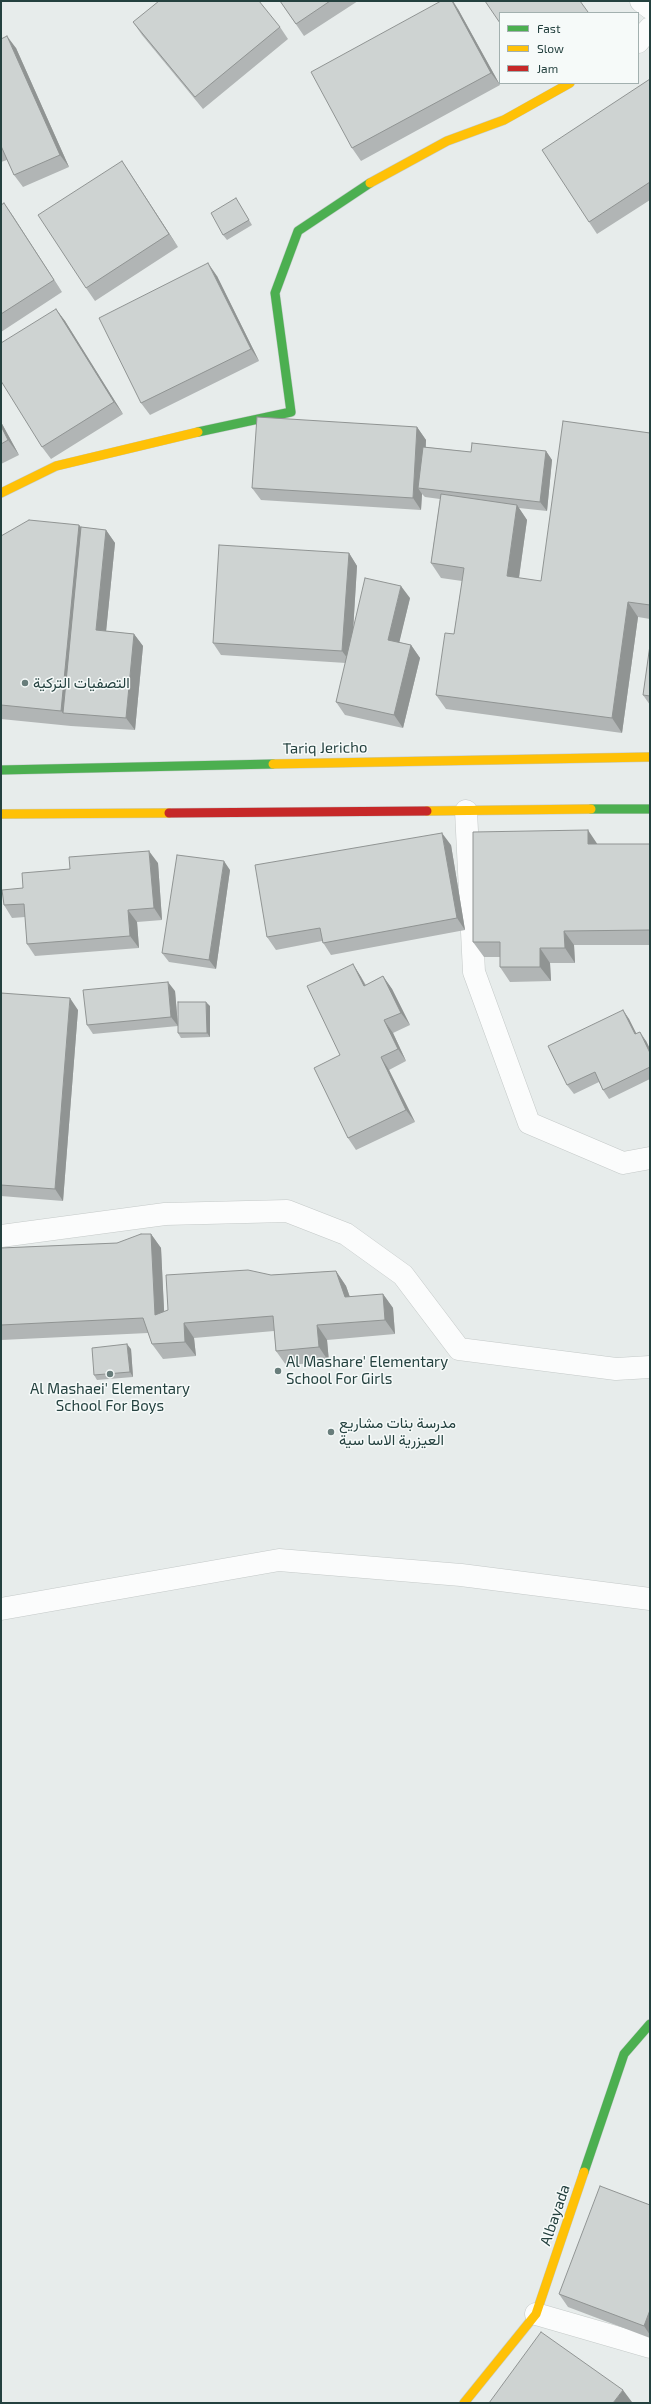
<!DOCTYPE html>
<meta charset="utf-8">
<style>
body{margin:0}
#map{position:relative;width:651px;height:2404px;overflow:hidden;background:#e7eceb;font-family:"Exo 2",sans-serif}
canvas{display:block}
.frame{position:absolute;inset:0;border:2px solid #24413f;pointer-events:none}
.legend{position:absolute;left:499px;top:12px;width:140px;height:72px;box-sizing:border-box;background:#f6faf9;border:1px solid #a2b0af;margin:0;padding:5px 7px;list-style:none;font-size:12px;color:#24413f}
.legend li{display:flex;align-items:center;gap:8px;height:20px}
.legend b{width:20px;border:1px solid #a2b0af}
</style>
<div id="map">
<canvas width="651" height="2404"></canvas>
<div class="frame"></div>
<ul class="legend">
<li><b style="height:5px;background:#4caf50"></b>Fast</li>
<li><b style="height:5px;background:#ffc107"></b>Slow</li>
<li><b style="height:5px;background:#c62828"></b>Jam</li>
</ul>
</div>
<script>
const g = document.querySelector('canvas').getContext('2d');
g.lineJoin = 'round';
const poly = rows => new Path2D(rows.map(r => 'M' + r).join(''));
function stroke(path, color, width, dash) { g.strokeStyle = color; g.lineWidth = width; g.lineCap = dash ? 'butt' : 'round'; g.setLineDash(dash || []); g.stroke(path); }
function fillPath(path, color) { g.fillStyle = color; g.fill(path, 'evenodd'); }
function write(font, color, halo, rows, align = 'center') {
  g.font = font + ' "Exo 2",Vazirmatn,sans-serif'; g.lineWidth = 3; g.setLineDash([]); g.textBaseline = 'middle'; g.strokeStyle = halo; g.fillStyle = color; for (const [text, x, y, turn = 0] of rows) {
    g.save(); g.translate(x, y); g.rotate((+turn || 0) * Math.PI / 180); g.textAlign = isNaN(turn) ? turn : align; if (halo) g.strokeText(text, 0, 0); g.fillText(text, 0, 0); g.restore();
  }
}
const street = poly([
 [641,1,650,8],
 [638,42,650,28],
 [466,811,474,972,529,1123,623,1163,650,1158],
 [1,1236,165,1214,287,1211,346,1234,403,1275,459,1349,616,1369,650,1367],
 [1,1609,279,1560,461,1575,650,1599],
 [536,2314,650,2347]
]);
const fast = poly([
 [198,432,291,412,275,293,298,231,370,183],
 [1,770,273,764],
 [591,809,650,809],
 [584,2172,624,2054,650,2024]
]);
const slow = poly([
 [370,183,447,141,504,120,570,83],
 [1,493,56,466,198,432],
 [273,764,650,757],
 [427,811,591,809],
 [1,814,169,813],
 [464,2403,536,2314,584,2172]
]);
const jam = poly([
 [169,813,427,811]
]);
stroke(street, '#c4c9c8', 23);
stroke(fast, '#c2cac8', 10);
stroke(slow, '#c2cac8', 10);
stroke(jam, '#c2cac8', 10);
stroke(street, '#fbfcfc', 22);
stroke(fast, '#4caf50', 9);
stroke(slow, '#ffc107', 9);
stroke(jam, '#c62828', 9);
fillPath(poly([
 [280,1,358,1,304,36],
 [458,9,500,85,361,161,352,148],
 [133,22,280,27,288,39,203,109,142,35],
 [1,39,16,48,69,167,23,187,14,175,7,160,1,162],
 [650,79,650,200,597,234,589,222],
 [122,161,178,247,95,301,86,288],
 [4,203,62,292,1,332,1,205],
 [239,203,252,225,227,240,223,235],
 [217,276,259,361,150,415,141,403],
 [56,309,65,321,123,414,51,459,42,447],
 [1,422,19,455,1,464],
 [417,427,426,440,426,447,471,452,546,451,552,460,547,511,519,508,527,520,519,578,541,581,650,433,650,619,638,617,622,733,446,709,436,695,454,634,462,581,441,578,431,563,440,499,425,497,422,494,421,510,261,500,252,488],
 [79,525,81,527,106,530,115,543,106,631,134,634,143,646,135,730,71,726,1,719,1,536],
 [349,553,357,566,353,632,410,598,399,642,411,645,420,658,403,728,345,715,336,702,346,663,221,655,213,643],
 [650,645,650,705,643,695],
 [598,844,650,844,650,945,574,945,575,963,550,963,551,981,510,982,500,967,500,957,484,957,473,942],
 [451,845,465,930,331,955,322,941,276,950,267,937],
 [158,863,162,920,137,922,139,948,35,956,27,944,25,917,12,918,4,905,23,888],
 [230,870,216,969,169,962,162,953],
 [353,964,361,977,366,985,383,976,392,989,410,1025,393,1033,406,1061,389,1070,415,1122,356,1150,348,1138,340,1055],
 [175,991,178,1026,93,1034,87,1025],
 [1,993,78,1010,63,1201,1,1196],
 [210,1006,210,1037,181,1038,178,1033],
 [623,1010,629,1019,636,1033,646,1041,650,1049,650,1079,609,1099,603,1090,599,1082,574,1094,567,1085],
 [151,1234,161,1248,164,1312,271,1275,336,1271,346,1286,350,1297,383,1294,393,1308,395,1334,327,1340,329,1362,286,1365,276,1351,274,1331,194,1338,196,1356,163,1359,152,1344,148,1333,1,1340,1,1248,117,1243],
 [131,1349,133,1377,97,1380,94,1375],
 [650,2205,650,2338,568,2307,559,2294]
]), '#b1b5b5');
fillPath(poly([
 [452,1,453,1,458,9,500,85,491,73],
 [7,36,16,48,69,167,60,155],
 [122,161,130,173,178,247,169,234],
 [4,203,13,216,62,292,54,280],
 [208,263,217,276,259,361,251,349],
 [56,309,65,321,123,414,114,402],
 [1,422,19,455,8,440,1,426],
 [417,427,426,440,423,488,418,488,422,494,421,510,413,498],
 [546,451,552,460,547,511,540,502],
 [517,505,527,520,517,591,507,576],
 [79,525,90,540,63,713,61,711],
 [106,530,115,543,105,642,96,630],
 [349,553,357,566,351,663,342,651],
 [401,586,410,598,397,652,388,640],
 [628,602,638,617,622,733,612,718],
 [134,634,143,646,135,730,126,718],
 [411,645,420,658,403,728,394,715],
 [588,830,598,845,588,844],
 [442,833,451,845,465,930,457,918],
 [149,851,158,863,162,920,154,908],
 [224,861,230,870,216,969,209,960],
 [128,910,137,922,139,948,130,936],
 [564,931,574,945,575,963,565,948],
 [540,948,550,963,551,981,540,967],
 [353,964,361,977,372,999,364,986],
 [383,976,392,989,410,1025,401,1013],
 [168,982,175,991,178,1026,171,1017],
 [70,998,78,1010,63,1201,55,1189],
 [206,1002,210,1006,210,1037,207,1033],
 [623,1010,629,1019,641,1043,635,1034],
 [384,1020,393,1033,406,1061,398,1049],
 [640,1032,646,1041,650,1049,650,1053],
 [381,1057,389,1070,415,1122,406,1110],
 [151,1234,161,1248,165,1329,155,1315],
 [336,1271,346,1286,355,1312,345,1297],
 [383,1294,393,1308,395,1334,385,1320],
 [184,1323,194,1338,196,1356,185,1342],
 [317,1325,327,1340,329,1362,319,1347],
 [127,1344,131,1349,133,1377,130,1372],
 [650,2310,650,2335,644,2326],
 [623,2390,632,2402,631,2403,613,2403]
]), '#909493');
const building = poly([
 [159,1,259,1,280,27,195,97,133,22,159,1],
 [280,1,330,1,296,24,280,1],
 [441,1,452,1,491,73,352,148,311,72,441,1],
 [485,1,580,1,588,12,587,13,500,13,500,23,485,1],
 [7,36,60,155,14,175,1,146,1,39,7,36],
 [650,79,650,182,589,222,542,150,650,79],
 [122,161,169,234,86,288,38,215,122,161],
 [236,198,249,220,223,235,211,213,236,198],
 [4,203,54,280,1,314,1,205,4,203],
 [208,263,251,349,141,403,99,318,208,263],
 [56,309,114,402,42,447,1,381,1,343,56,309],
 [257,417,417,427,413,498,252,488,257,417],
 [563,421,650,433,650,605,628,602,612,718,436,695,445,633,454,634,464,568,431,563,441,494,517,505,507,576,541,581,563,421],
 [1,426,8,440,1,444,1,426],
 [472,443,546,451,540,502,418,488,423,447,471,452,472,443],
 [29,520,79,525,61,711,1,705,1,536,29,520],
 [81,527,106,530,96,630,134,634,126,718,63,713,81,527],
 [219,545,349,553,342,651,213,643,219,545],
 [365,578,401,586,388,640,411,645,394,715,336,702,365,578],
 [650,645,650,696,643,695,650,645],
 [588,830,588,844,650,844,650,930,564,931,565,948,540,948,540,967,500,967,500,942,473,942,473,832,588,830],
 [442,833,457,918,323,943,320,928,267,937,255,865,442,833],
 [149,851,154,908,128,910,130,936,27,944,24,904,4,905,2,890,23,888,22,873,70,869,69,857,149,851],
 [177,855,224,861,209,960,162,953,177,855],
 [353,964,364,986,383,976,401,1013,384,1020,398,1049,381,1057,406,1110,348,1138,314,1068,340,1055,307,986,353,964],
 [168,982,171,1017,87,1025,83,990,168,982],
 [1,993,70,998,55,1189,1,1185,1,993],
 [178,1002,206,1002,207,1033,178,1033,178,1002],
 [623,1010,635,1034,640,1032,650,1053,650,1067,603,1090,595,1072,567,1085,548,1046,623,1010],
 [141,1234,151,1234,155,1315,168,1310,166,1275,248,1270,271,1275,336,1271,345,1297,383,1294,385,1320,317,1325,319,1347,276,1351,273,1316,184,1323,185,1342,152,1344,143,1318,1,1325,1,1248,117,1243,141,1234],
 [127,1344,130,1372,94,1375,92,1348,127,1344],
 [600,2186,650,2205,650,2310,644,2326,559,2294,600,2186],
 [541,2332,623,2390,613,2403,489,2403,541,2332]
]);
fillPath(building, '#ced3d2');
stroke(building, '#909493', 1);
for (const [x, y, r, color] of [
 [25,683,4,"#687d7b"],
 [278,1371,4,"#687d7b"],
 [110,1374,4,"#687d7b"],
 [331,1432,4,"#687d7b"]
]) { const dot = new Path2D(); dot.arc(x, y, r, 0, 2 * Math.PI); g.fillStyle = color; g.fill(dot); stroke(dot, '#f6faf9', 1.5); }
write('15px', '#24413f', '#f6faf9', [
 ["التصفيات التركية",33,683],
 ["Al Mashare' Elementary",286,1362],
 ["School For Girls",286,1379],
 ["Al Mashaei' Elementary",110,1389,"center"],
 ["School For Boys",110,1406,"center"],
 ["مدرسة بنات مشاريع",339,1423],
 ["العيزرية الاسا سية",339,1440]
], 'left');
write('15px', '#24413f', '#f6faf9', [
 ["Tariq Jericho",325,748,-1],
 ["Albayada",555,2215,-71]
]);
</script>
